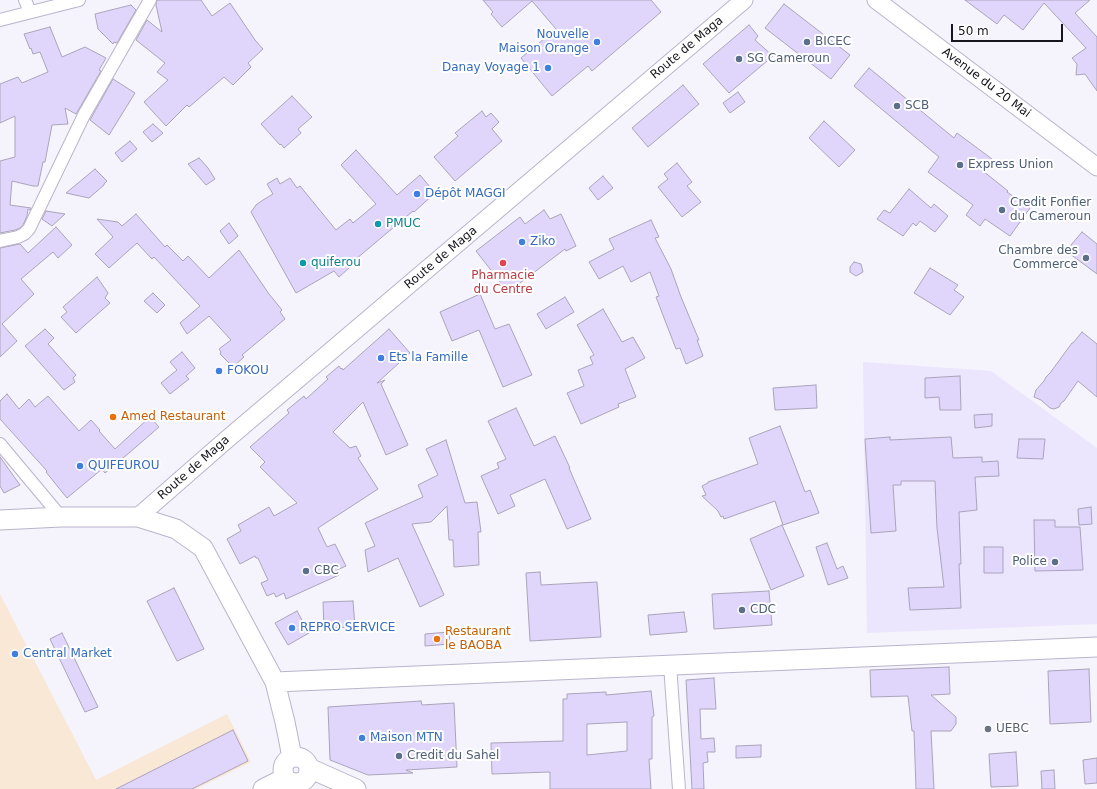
<!DOCTYPE html>
<meta charset="utf-8">
<style>
body{margin:0}
#map{position:relative;width:1097px;height:789px;overflow:hidden;background:#f5f3fc;font-family:"DejaVu Sans",sans-serif}
canvas{display:block}
.scale{position:absolute;left:951px;top:24px;width:112px;height:18px;box-sizing:border-box;border:2px solid #17151d;border-top:0;padding-left:5px;font-size:12px;line-height:14px;white-space:nowrap;color:#17151d;-webkit-text-stroke:3px #fff;paint-order:stroke}
</style>
<div id="map">
<canvas width="1097" height="789"></canvas>
<div class="scale">50 m</div>
</div>
<script>
const g = document.querySelector('canvas').getContext('2d');
g.lineJoin = 'round';
function fillPath(path, color) { g.fillStyle = color; g.fill(path, 'evenodd'); }
const poly = rows => new Path2D(rows.map(r => 'M' + r).join(''));
function stroke(path, color, width, dash) { g.strokeStyle = color; g.lineWidth = width; g.lineCap = dash ? 'butt' : 'round'; g.setLineDash(dash || []); g.stroke(path); }
function write(font, color, halo, rows, align = 'center') {
  g.font = font + ' "DejaVu Sans",sans-serif'; g.lineWidth = 4; g.setLineDash([]); g.textBaseline = 'middle'; g.strokeStyle = halo; g.fillStyle = color; for (const [text, x, y, turn = 0] of rows) {
    g.save(); g.translate(x, y); g.rotate((+turn || 0) * Math.PI / 180); g.textAlign = isNaN(turn) ? turn : align; if (halo) g.strokeText(text, 0, 0); g.fillText(text, 0, 0); g.restore();
  }
}
fillPath(poly([
 [0,594,96,780,227,714,251,762,196,789,0,789]
]), '#f8e8d5');
fillPath(poly([
 [863,362,991,371,1097,448,1097,624,867,633]
]), '#ece5fe');
const building = poly([
 [157,0,201,0,212,16,230,3,255,40,263,49,248,63,251,67,233,85,224,77,189,107,187,105,166,126,144,102,168,80,157,72,165,63,136,40,147,20,162,32,156,5,157,0],
 [483,0,651,0,661,12,592,71,588,66,552,96,521,58,556,29,532,1,502,27,491,14,493,12,483,0],
 [965,0,1090,0,1075,13,1097,37,1097,91,1085,74,1076,75,1077,64,1072,58,1086,48,1044,3,1023,30,1004,15,997,24,965,0],
 [784,4,850,55,831,79,765,28,784,4],
 [131,5,136,10,117,43,114,42,113,44,98,29,95,14,131,5],
 [749,25,758,36,755,40,773,56,729,93,703,64,749,25],
 [50,27,62,57,85,47,106,58,99,70,101,71,76,114,65,108,68,124,52,125,45,162,43,162,38,186,33,186,12,181,10,205,31,208,30,210,28,209,27,216,23,225,20,228,15,230,0,233,0,161,15,157,15,116,0,123,0,84,18,77,22,83,48,72,40,52,33,54,31,48,30,49,24,34,50,27],
 [869,68,954,138,957,133,992,159,983,171,1008,191,1007,192,1030,208,1010,236,985,219,980,226,966,215,973,205,928,172,939,157,854,86,869,68],
 [113,79,135,93,109,135,90,120,113,79],
 [683,85,699,104,648,147,632,128,683,85],
 [738,92,745,102,730,113,723,103,738,92],
 [292,96,312,117,298,129,301,133,284,148,281,144,280,145,261,124,292,96],
 [482,111,486,117,491,113,499,122,492,129,502,141,455,181,434,157,458,136,455,133,482,111],
 [824,121,855,150,839,167,809,138,824,121],
 [153,124,163,133,152,142,143,132,153,124],
 [130,141,137,149,122,162,115,153,130,141],
 [356,150,397,195,420,175,435,193,414,212,413,211,356,259,358,260,339,277,334,271,296,293,251,212,256,205,263,200,273,194,267,184,277,178,280,184,290,178,297,188,300,186,336,230,350,219,353,223,376,204,341,165,356,150],
 [199,158,208,168,215,179,206,185,188,164,199,158],
 [677,163,692,182,687,186,701,202,682,217,658,187,668,179,664,174,677,163],
 [95,169,107,181,104,184,104,185,89,198,66,193,95,169],
 [603,176,613,188,598,200,589,188,603,176],
 [909,189,931,208,934,204,948,216,935,232,920,221,916,226,913,223,903,236,877,219,884,210,890,213,909,189],
 [544,210,550,219,561,214,576,246,566,251,565,249,508,292,476,251,520,217,525,224,544,210],
 [46,211,65,214,52,226,42,219,46,211],
 [136,214,165,247,167,245,183,261,188,256,209,278,239,250,269,294,282,310,280,312,285,319,242,355,244,357,234,366,233,365,232,366,220,354,221,352,219,349,231,340,209,316,187,334,180,323,200,306,154,257,152,259,137,243,109,268,95,254,113,237,97,219,118,222,122,226,136,214],
 [651,220,659,237,655,238,671,269,681,297,699,340,697,340,703,356,686,364,680,348,676,349,656,297,659,296,650,272,631,282,623,266,599,279,589,262,614,249,609,239,651,220],
 [229,223,238,236,229,244,220,231,229,223],
 [56,227,72,245,58,258,53,252,21,279,34,294,2,324,17,341,0,357,0,248,20,244,28,253,56,227],
 [1082,232,1097,244,1097,274,1066,251,1082,232],
 [854,262,861,264,863,272,856,276,850,272,850,267,854,262],
 [930,268,958,285,954,290,964,297,950,315,914,293,930,268],
 [97,277,108,293,105,298,110,303,76,333,61,317,67,312,63,307,97,277],
 [153,293,165,305,157,313,144,301,153,293],
 [480,294,495,329,509,324,532,375,503,387,479,330,452,341,440,312,480,294],
 [565,297,574,312,546,329,537,314,565,297],
 [603,309,622,342,633,337,645,358,625,369,636,397,618,404,619,407,581,424,567,393,584,386,578,370,593,364,590,357,594,355,577,325,603,309],
 [45,329,54,338,48,344,76,375,73,378,75,382,64,390,25,346,45,329],
 [389,329,410,353,377,383,385,380,381,384,408,445,386,455,363,402,333,432,350,448,356,446,361,456,358,458,378,489,318,528,327,547,335,544,346,566,337,570,339,575,286,599,284,593,276,597,274,593,267,596,261,583,268,580,258,558,256,558,255,556,240,564,227,539,241,531,238,525,269,507,274,516,297,503,260,467,265,462,250,447,289,413,287,410,304,396,306,399,328,379,326,377,339,366,341,369,342,368,343,370,389,329],
 [1082,332,1097,344,1097,397,1078,381,1064,401,1061,403,1059,407,1054,409,1050,408,1041,400,1034,397,1036,390,1044,381,1046,377,1050,373,1072,343,1073,343,1082,332],
 [182,352,195,368,186,376,189,379,170,394,161,383,177,370,170,362,182,352],
 [960,376,961,410,940,410,939,397,925,398,925,378,960,376],
 [816,385,817,408,775,410,773,388,816,385],
 [7,394,19,409,29,399,35,407,48,396,79,431,91,420,100,430,99,431,115,449,150,417,159,427,129,453,105,473,102,469,67,498,46,472,47,471,0,419,0,401,7,394],
 [516,408,534,446,555,436,570,468,569,468,591,519,567,529,545,479,510,495,515,506,498,514,481,476,499,468,497,463,506,459,488,421,516,408],
 [992,414,992,426,975,428,974,415,992,414],
 [780,426,805,492,810,490,819,513,783,525,775,501,724,519,723,516,721,517,718,511,702,496,706,495,702,486,708,483,708,482,758,464,749,438,780,426],
 [890,437,890,440,951,437,953,458,982,457,982,462,998,461,999,476,975,477,977,510,959,512,961,564,959,564,961,608,910,610,908,588,944,587,937,528,935,481,901,481,901,485,893,485,896,531,871,533,865,439,890,437],
 [1019,439,1045,439,1043,459,1017,458,1019,439],
 [446,440,465,503,477,502,481,532,478,532,479,565,454,567,453,540,449,540,447,506,431,522,412,524,444,595,420,607,398,558,368,572,365,550,375,546,365,523,423,497,418,485,438,475,426,449,446,440],
 [0,457,20,485,4,493,0,486,0,457],
 [1091,507,1092,524,1079,525,1078,509,1091,507],
 [1034,520,1055,520,1055,527,1080,527,1083,570,1035,571,1034,520],
 [782,525,804,576,771,590,750,539,782,525],
 [827,543,837,569,843,566,848,578,828,585,816,547,827,543],
 [984,547,1003,547,1003,573,984,573,984,547],
 [540,572,541,585,597,582,601,637,530,641,526,573,540,572],
 [174,588,204,649,177,661,147,601,174,588],
 [769,591,772,625,714,629,712,594,769,591],
 [353,601,355,627,324,628,323,602,353,601],
 [297,611,309,633,288,645,275,623,297,611],
 [684,612,687,632,650,635,648,615,684,612],
 [449,632,450,644,425,646,425,634,449,632],
 [62,633,98,707,85,712,50,639,62,633],
 [949,667,950,694,931,695,956,717,956,724,951,731,931,731,934,789,916,789,914,731,912,731,908,696,871,697,870,670,949,667],
 [1089,669,1091,722,1050,724,1048,671,1089,669],
 [714,678,716,709,700,709,701,739,714,738,715,752,707,752,708,762,703,763,704,789,692,789,686,680,714,678],
 [651,691,654,716,652,717,652,759,649,759,651,789,550,789,550,772,492,774,491,743,563,741,563,699,567,699,567,694,606,692,606,695,651,691],
 [627,722,627,751,587,755,587,724,627,722],
 [421,701,422,705,454,703,457,767,406,770,413,773,368,775,330,760,328,707,421,701],
 [233,730,248,761,192,789,116,789,233,730],
 [761,745,761,757,736,758,736,746,761,745],
 [1016,752,1018,786,991,787,989,754,1016,752],
 [1097,758,1097,783,1085,784,1083,760,1097,758],
 [1054,770,1055,789,1042,789,1041,771,1054,770]
]);
fillPath(building, '#e0d6fc');
stroke(building, '#aaa4ba', 1);
const street = poly([
 [25,0,30,12],
 [0,20,79,0],
 [0,241,18,237,24,234,29,229,84,115,150,0],
 [0,444,61,517],
 [670,665,679,789]
]);
const secondary = poly([
 [876,0,1097,167],
 [138,517,225,441,744,0]
]);
const primary = poly([
 [0,520,61,517,138,517,176,529,203,548,275,682,285,722,292,757],
 [275,682,1097,647],
 '283 770a13 13 0 1 1 26 0a13 13 0 1 1-26 0Z',
 [309,768,356,789],
 [263,789,285,778]
]);
stroke(street, '#bab4cb', 14);
stroke(secondary, '#bab4cb', 19);
stroke(primary, '#bab4cb', 21);
stroke(street, '#fff', 12);
stroke(secondary, '#fff', 17);
stroke(primary, '#fff', 19);
for (const [x, y, r, color] of [
 [597,42,4,"#3f7fe0"],
 [807,42,4,"#5c6f8a"],
 [739,59,4,"#5c6f8a"],
 [548,68,4,"#3f7fe0"],
 [897,106,4,"#5c6f8a"],
 [960,165,4,"#5c6f8a"],
 [417,194,4,"#3f7fe0"],
 [1002,210,4,"#5c6f8a"],
 [378,224,4,"#0f9aa8"],
 [522,242,4,"#3f7fe0"],
 [1086,258,4,"#5c6f8a"],
 [303,263,4,"#0f9aa8"],
 [503,263,4,"#e0444e"],
 [381,358,4,"#3f7fe0"],
 [219,371,4,"#3f7fe0"],
 [113,417,4,"#e8710a"],
 [80,466,4,"#3f7fe0"],
 [1055,562,4,"#5c6f8a"],
 [306,571,4,"#5c6f8a"],
 [742,610,4,"#5c6f8a"],
 [292,628,4,"#3f7fe0"],
 [437,639,4,"#e8710a"],
 [15,654,4,"#3f7fe0"],
 [988,729,4,"#6b7280"],
 [362,738,4,"#3f7fe0"],
 [399,756,4,"#5c6f8a"]
]) { const dot = new Path2D(); dot.arc(x, y, r, 0, 2 * Math.PI); g.fillStyle = color; g.fill(dot); stroke(dot, '#fff', 1.5); }
write('12px', '#366cbe', '#fff', [
 ["Nouvelle",589,35,"right"],
 ["Maison Orange",589,49,"right"],
 ["Danay Voyage 1",540,68,"right"],
 ["Dépôt MAGGI",425,194],
 ["Ziko",530,242],
 ["Ets la Famille",389,358],
 ["FOKOU",227,371],
 ["QUIFEUROU",88,466],
 ["REPRO SERVICE",300,628],
 ["Central Market",23,654],
 ["Maison MTN",370,738]
], 'left');
write('12px', '#4e5e75', '#fff', [
 ["BICEC",815,42],
 ["SG Cameroun",747,59],
 ["SCB",905,106],
 ["Express Union",968,165],
 ["Credit Fonfier",1010,203],
 ["du Cameroun",1010,217],
 ["Chambre des",1078,251,"right"],
 ["Commerce",1078,265,"right"],
 ["Police",1047,562,"right"],
 ["CBC",314,571],
 ["CDC",750,610],
 ["Credit du Sahel",407,756]
], 'left');
write('12px', '#17151d', '#fff', [
 ["Route de Maga",687,48,-40],
 ["Avenue du 20 Mai",986,83,37],
 ["Route de Maga",441,258,-40],
 ["Route de Maga",194,468,-41]
]);
write('12px', '#0d838f', '#fff', [
 ["PMUC",386,224],
 ["quiferou",311,263]
], 'left');
write('12px', '#be3a42', '#fff', [
 ["Pharmacie",503,276],
 ["du Centre",503,290]
]);
write('12px', '#c56008', '#fff', [
 ["Amed Restaurant",121,417],
 ["Restaurant",445,632],
 ["le BAOBA",445,646]
], 'left');
write('12px', '#5b616d', '#fff', [
 ["UEBC",996,729]
], 'left');
</script>
